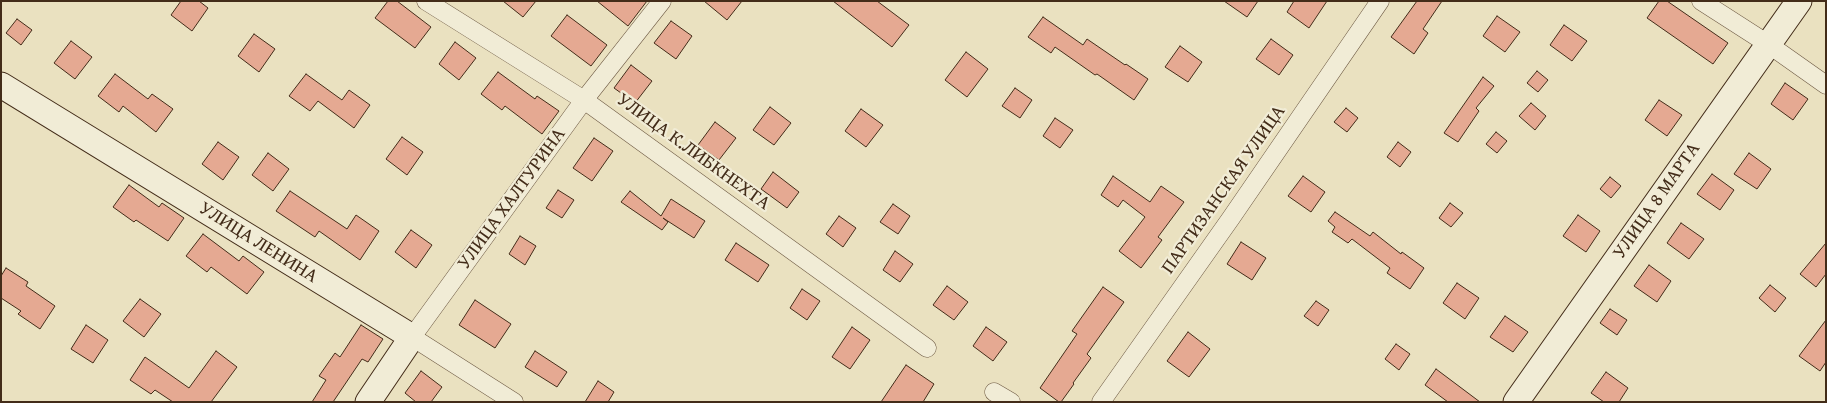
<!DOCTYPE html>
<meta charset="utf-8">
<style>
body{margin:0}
#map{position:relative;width:1827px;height:403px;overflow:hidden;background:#eae1c0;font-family:"Gentium Book Plus",serif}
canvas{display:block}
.frame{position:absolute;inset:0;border:2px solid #432c19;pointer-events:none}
</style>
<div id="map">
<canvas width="1827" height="403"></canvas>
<div class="frame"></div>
</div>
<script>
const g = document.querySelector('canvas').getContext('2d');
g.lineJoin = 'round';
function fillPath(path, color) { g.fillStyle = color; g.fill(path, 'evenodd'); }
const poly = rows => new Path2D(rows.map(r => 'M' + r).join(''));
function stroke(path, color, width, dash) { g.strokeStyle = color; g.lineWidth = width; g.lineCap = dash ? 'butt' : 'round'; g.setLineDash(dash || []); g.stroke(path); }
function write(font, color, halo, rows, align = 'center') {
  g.font = font + ' "Gentium Book Plus",serif'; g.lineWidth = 4.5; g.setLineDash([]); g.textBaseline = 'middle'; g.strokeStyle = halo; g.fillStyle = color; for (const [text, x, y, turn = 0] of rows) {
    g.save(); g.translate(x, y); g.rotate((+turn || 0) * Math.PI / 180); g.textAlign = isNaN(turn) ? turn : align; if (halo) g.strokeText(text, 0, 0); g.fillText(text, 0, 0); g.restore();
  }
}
const building = poly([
 [181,1,199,1,208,8,192,31,171,15,181,1],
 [388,1,397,1,431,27,415,48,375,18,388,1],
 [503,1,536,1,523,17,503,1],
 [597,1,647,1,628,26,597,1],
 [704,1,742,1,727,20,704,1],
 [833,1,877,1,909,25,892,47,833,1],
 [1224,1,1258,1,1247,17,1224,1],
 [1294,1,1327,1,1309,28,1287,12,1294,1],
 [1417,1,1442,1,1423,29,1428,33,1414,54,1391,37,1417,1],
 [1659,1,1667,1,1728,43,1713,64,1647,18,1659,1],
 [567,15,607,45,591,66,551,36,567,15],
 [1497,16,1520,32,1505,52,1483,36,1497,16],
 [1043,17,1083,45,1087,39,1125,65,1126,64,1148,79,1134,100,1097,74,1095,75,1055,47,1051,53,1028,37,1043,17],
 [17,19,32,30,21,45,6,33,17,19],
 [671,21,692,36,676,59,654,43,671,21],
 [1564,25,1587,41,1572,61,1550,45,1564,25],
 [254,34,275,49,259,72,238,56,254,34],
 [1271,39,1293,55,1279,75,1256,59,1271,39],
 [71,41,92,57,75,79,54,63,71,41],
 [455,42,476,58,459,80,439,64,455,42],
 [1180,46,1202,62,1188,82,1165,67,1180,46],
 [966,52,988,69,967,97,945,80,966,52],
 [631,65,652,81,635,103,614,88,631,65],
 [1537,71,1548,80,1538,92,1527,83,1537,71],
 [498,72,535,99,537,96,559,111,542,134,505,106,502,110,481,94,498,72],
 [115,74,148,99,152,94,173,109,156,132,123,106,119,112,98,96,115,74],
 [306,74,342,100,349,90,370,105,354,128,318,101,310,111,289,96,306,74],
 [1483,77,1494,86,1476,108,1479,111,1458,142,1444,133,1483,77],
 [1785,83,1808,99,1793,120,1771,104,1785,83],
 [1015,88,1032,100,1020,118,1002,106,1015,88],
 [1659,100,1682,115,1667,136,1645,120,1659,100],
 [1531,103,1546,116,1535,130,1519,116,1531,103],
 [770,107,791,123,774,145,753,130,770,107],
 [1346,108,1358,118,1347,132,1334,122,1346,108],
 [861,109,883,125,866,147,845,131,861,109],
 [1055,118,1073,130,1060,148,1043,136,1055,118],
 [715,122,736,138,719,160,698,145,715,122],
 [1496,132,1507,141,1497,153,1486,144,1496,132],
 [402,137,423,152,407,175,386,159,402,137],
 [594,138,613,151,592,181,573,168,594,138],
 [218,142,239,157,223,180,202,164,218,142],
 [1398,142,1411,152,1400,167,1387,157,1398,142],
 [268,153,289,169,273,191,252,175,268,153],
 [1749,153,1771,169,1757,189,1734,174,1749,153],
 [773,172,799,192,787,208,761,189,773,172],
 [1712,174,1734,190,1720,210,1697,194,1712,174],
 [1113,176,1150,202,1161,186,1184,202,1158,237,1162,240,1141,268,1119,251,1145,217,1123,200,1118,207,1101,195,1113,176],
 [1303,176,1325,192,1311,212,1288,196,1303,176],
 [1610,177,1621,186,1611,198,1600,189,1610,177],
 [129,185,159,207,162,203,184,218,168,241,136,220,134,222,113,207,129,185],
 [558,190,574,200,562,218,546,208,558,190],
 [290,191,347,229,356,215,379,231,360,260,319,231,315,237,276,211,290,191],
 [630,191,661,216,671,199,705,221,694,238,663,218,668,222,662,230,621,202,630,191],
 [1450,203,1463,213,1451,227,1439,218,1450,203],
 [893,204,910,216,898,234,880,222,893,204],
 [1335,212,1370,236,1373,232,1401,254,1402,252,1424,268,1410,289,1387,273,1390,268,1352,239,1348,243,1332,232,1335,227,1328,221,1335,212],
 [1578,215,1600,231,1586,252,1563,236,1578,215],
 [839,216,856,228,843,247,826,234,839,216],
 [1681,223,1704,239,1689,259,1667,243,1681,223],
 [411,230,432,245,416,268,395,252,411,230],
 [203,234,239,261,243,256,264,272,247,294,211,267,207,272,186,256,203,234],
 [520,236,536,246,525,265,509,254,520,236],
 [1241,242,1266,258,1252,280,1227,264,1241,242],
 [736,243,769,265,758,282,725,260,736,243],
 [1826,243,1826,274,1816,287,1800,274,1826,243],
 [895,251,913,264,900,282,883,270,895,251],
 [1649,265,1671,281,1657,302,1634,286,1649,265],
 [6,268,28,282,26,286,55,306,40,329,18,314,21,311,1,298,1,276,6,268],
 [1457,283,1479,298,1465,319,1443,303,1457,283],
 [1770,285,1786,298,1775,312,1759,298,1770,285],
 [947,286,968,302,954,320,933,305,947,286],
 [1103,287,1124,302,1087,354,1091,358,1073,383,1074,384,1061,402,1059,402,1040,388,1077,334,1072,331,1103,287],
 [802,289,820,301,807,320,790,308,802,289],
 [140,299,161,314,144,337,123,321,140,299],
 [475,300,511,324,495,348,459,325,475,300],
 [1316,301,1329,310,1318,326,1304,316,1316,301],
 [1610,309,1627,320,1617,335,1600,323,1610,309],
 [1505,316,1528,332,1513,352,1490,337,1505,316],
 [1826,320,1826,362,1820,371,1799,356,1826,320],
 [86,325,108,340,93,363,71,349,86,325],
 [361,325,383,339,368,362,362,359,333,402,312,402,326,380,319,376,335,353,340,357,361,325],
 [852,327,870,340,850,369,832,357,852,327],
 [986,327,1007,342,993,361,973,346,986,327],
 [1188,332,1210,349,1189,377,1167,361,1188,332],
 [1396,344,1410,354,1399,370,1385,359,1396,344],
 [216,351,237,367,211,402,173,402,155,390,151,394,130,380,145,357,189,388,216,351],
 [535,351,567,372,557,387,525,367,535,351],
 [906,365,934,384,923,402,881,402,906,365],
 [1436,369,1480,402,1448,402,1425,385,1436,369],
 [421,371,442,387,431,402,416,402,405,393,421,371],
 [1606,372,1628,388,1619,402,1604,402,1591,393,1606,372],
 [598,381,614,392,608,402,585,402,598,381]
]);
fillPath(building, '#e5a992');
stroke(building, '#432c19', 1);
const street = poly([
 [426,1,584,100,927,348],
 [1701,1,1768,44,1826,85],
 [994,392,1011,402],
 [514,402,412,337,584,100,662,1],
 [1101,402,1231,218,1380,1]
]);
const secondary = poly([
 [1,85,412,337,368,402],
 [1516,402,1799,1]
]);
stroke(street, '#6d5943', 19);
stroke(secondary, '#432c19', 27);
stroke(street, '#f1ecd6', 18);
stroke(secondary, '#f1ecd6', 25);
write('19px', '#432c19', '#f1ecd6', [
 ["УЛИЦА К.ЛИБКНЕХТА",693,152,36],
 ["ПАРТИЗАНСКАЯ УЛИЦА",1224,190,-55],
 ["УЛИЦА ХАЛТУРИНА",512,199,-54],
 ["УЛИЦА 8 МАРТА",1657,201,-55],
 ["УЛИЦА ЛЕНИНА",258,243,32]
]);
</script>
